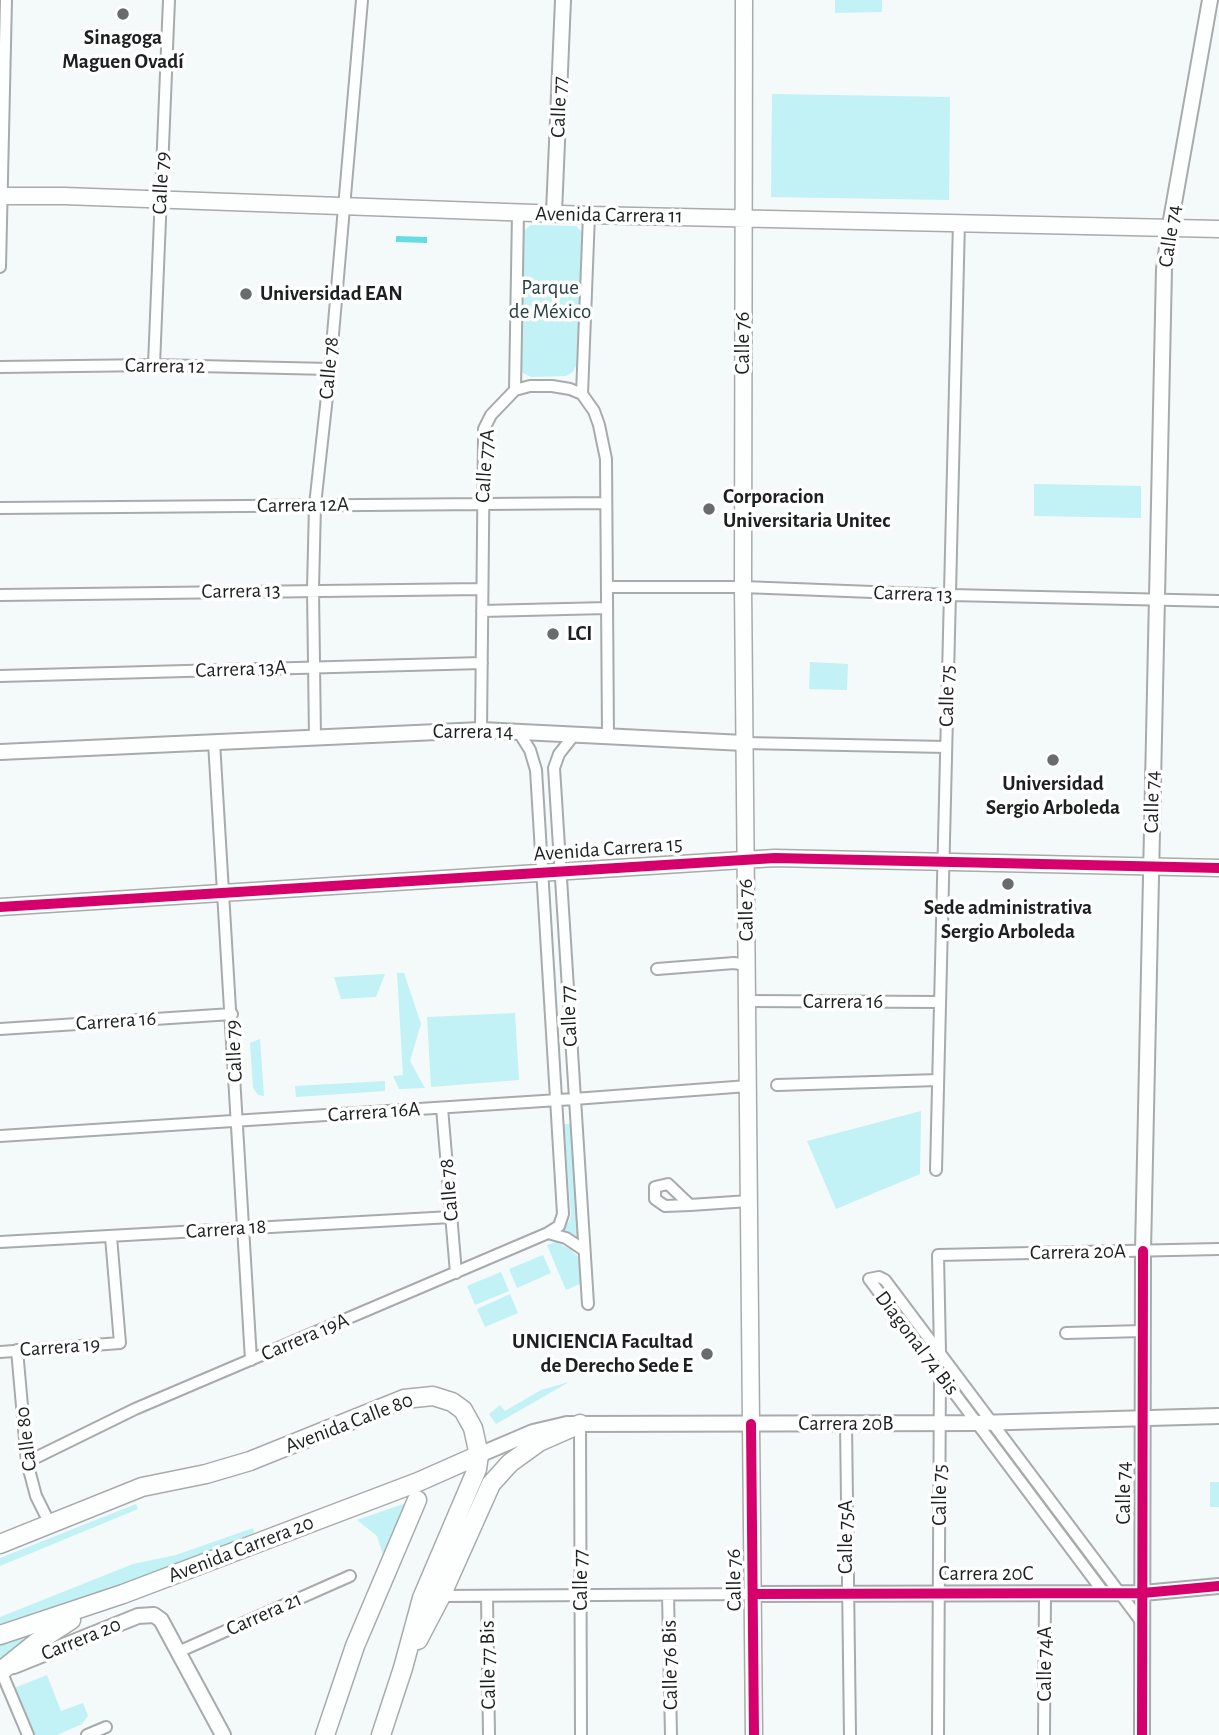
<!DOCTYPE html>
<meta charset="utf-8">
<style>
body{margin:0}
canvas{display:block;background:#f4f9f9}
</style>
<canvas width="1219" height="1735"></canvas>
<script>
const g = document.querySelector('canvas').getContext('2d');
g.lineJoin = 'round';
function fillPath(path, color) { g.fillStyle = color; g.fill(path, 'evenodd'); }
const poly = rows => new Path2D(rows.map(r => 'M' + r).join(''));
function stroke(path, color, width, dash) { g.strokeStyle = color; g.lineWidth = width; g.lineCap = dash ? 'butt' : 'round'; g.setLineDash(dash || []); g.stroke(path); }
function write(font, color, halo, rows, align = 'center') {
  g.font = font + ' "Alegreya Sans",sans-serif'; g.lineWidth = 7; g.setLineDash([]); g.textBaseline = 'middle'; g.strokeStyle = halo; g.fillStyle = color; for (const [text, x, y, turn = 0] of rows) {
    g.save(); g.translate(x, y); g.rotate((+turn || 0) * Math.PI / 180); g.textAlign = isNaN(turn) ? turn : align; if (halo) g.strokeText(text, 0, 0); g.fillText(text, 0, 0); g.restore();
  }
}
fillPath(poly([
 [835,0,882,0,882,12,835,13],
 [772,94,950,97,949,200,771,197],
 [530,225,576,226,582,232,577,364,573,372,566,376,531,377,523,373,519,364,521,234],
 [1034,484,1141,486,1141,518,1034,516],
 [810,662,848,664,847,690,809,689],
 [397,973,404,973,421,1024,410,1061,425,1088,399,1089,393,1076,403,1075],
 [385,974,376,997,341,999,334,977],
 [515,1013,519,1080,431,1087,427,1017],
 [260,1039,264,1096,258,1095,253,1088,250,1043],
 [385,1081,385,1091,296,1097,295,1086],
 [921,1111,920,1174,836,1209,807,1141],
 [564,1124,571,1124,579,1240,560,1230,569,1222,571,1215],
 [556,1242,570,1249,578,1257,582,1283,566,1290,547,1245],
 [543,1255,551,1273,517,1288,509,1269],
 [501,1272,509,1291,475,1305,467,1286],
 [510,1294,518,1313,485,1327,477,1309],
 [569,1382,496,1424,489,1414,500,1405,505,1411,541,1390],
 [1210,1482,1219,1482,1219,1507,1210,1507],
 [409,1502,385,1561,377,1536,357,1520],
 [136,1504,138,1509,0,1566,0,1558],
 [253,1528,254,1533,190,1561,0,1625,0,1617,133,1564,176,1555],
 [46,1628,0,1664,0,1644],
 [47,1675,61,1711,83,1703,88,1716,82,1724,57,1735,32,1735,14,1688]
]), '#c2f2f5');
fillPath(poly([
 [396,236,427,237,427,243,396,242]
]), '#67dce3');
const minor = poly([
 [589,215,582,394,594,411,599,425,606,459,608,737],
 [0,267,6,0],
 [154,365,169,0],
 [0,367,154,365,330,369],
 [515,390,530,386,552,386,570,389,582,394],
 [0,508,606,503],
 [607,587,743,587,950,595,1219,601],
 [0,595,482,589],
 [482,611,607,608],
 [0,676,482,663],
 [481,730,484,437,484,429,491,415,515,390,518,213],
 [574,735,559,754,554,768,588,1304],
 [315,738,313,589,315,505,330,369,362,0],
 [214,742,251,1360],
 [744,743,946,747],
 [657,969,734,963,746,965],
 [747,1001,940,1002],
 [0,1029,232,1014],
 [777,1085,938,1080],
 [442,1108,456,1273],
 [0,1136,574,1099,748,1086],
 [936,1170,959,221],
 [690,1205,668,1184,655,1187,655,1199,665,1206,690,1205,749,1201],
 [548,1233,566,1238,584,1250],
 [0,1242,451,1217],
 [1066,1333,1143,1331],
 [17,1350,27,1462,36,1496,50,1524],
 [0,1352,120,1343,111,1237],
 [940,1352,938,1255,1219,1249],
 [580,1424,581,1735],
 [846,1424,850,1735],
 [27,1462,135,1409,548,1233,559,1226,563,1214,536,770,530,750,518,731],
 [1104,1593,869,1279,879,1277,885,1280,1143,1624],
 [668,1595,671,1735],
 [441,1596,754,1594],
 [487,1596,489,1735],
 [178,1652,350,1576],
 [1,1671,28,1735],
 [87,1735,106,1727],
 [938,1735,940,1372],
 [1044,1735,1045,1593]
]);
const tertiary = poly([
 [554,213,563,0],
 [0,752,481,730,744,743],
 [479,1455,533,1432,567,1424,977,1423,1219,1416],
 [754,1594,1143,1593,1219,1586],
 [14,1666,138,1616,154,1615,161,1620,223,1735],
 [1142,1735,1143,1251,1164,269,1171,220,1210,0]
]);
const secondary = poly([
 [744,0,743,587,754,1735],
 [0,196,64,196,589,215,1219,229],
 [0,907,775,858,1219,868]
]);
const trunk = poly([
 [0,1544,142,1487,206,1474,250,1461,404,1399,433,1396,452,1402,463,1410,473,1428,479,1455,477,1469,422,1598,403,1668,381,1735],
 [0,1635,123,1594,418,1482,479,1455],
 [418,1640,441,1596,491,1484,510,1463,539,1442,580,1424],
 [1,1671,37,1642,71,1620],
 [325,1735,355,1646,417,1500]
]);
stroke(minor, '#a8abab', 14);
stroke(tertiary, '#a8abab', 18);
stroke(secondary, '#a8abab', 19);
stroke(trunk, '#a8abab', 21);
stroke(minor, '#fdfefe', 10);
stroke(tertiary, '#fdfefe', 14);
stroke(secondary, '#fdfefe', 16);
stroke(trunk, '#fdfefe', 18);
stroke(poly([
 [0,907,775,858,1219,868],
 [751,1424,754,1735],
 [754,1594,1143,1593,1219,1586],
 [1142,1735,1143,1251]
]), '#d6006c', 10);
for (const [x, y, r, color] of [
 [123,14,7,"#686c6c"],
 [246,294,7,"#686c6c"],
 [709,509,7,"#686c6c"],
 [553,634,7,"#686c6c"],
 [1053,760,7,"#686c6c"],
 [1008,884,7,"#686c6c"],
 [707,1354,7,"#686c6c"]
]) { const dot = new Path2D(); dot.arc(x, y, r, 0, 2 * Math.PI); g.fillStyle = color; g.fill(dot); stroke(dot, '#fff', 2.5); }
write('bold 21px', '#1d2020', '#fff', [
 ["Sinagoga",123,38],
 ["Maguen Ovadí",123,62],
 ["Universidad EAN",260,294,"left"],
 ["Corporacion",723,497,"left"],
 ["Universitaria Unitec",723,521,"left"],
 ["LCI",567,634,"left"],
 ["Universidad",1053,784],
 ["Sergio Arboleda",1053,808],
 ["Sede administrativa",1008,908],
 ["Sergio Arboleda",1008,932],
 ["UNICIENCIA Facultad",693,1342,"right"],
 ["de Derecho Sede E",693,1366,"right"]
]);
write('21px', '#1d2020', '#fff', [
 ["Calle 77",559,107,-88],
 ["Calle 79",161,183,-87],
 ["Avenida Carrera 11",609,215,1],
 ["Calle 74",1170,236,-82],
 ["Calle 76",743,343,-90],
 ["Carrera 12",165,366,1],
 ["Calle 78",329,368,-85],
 ["Calle 77A",485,466,-86],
 ["Carrera 12A",303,505,-1],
 ["Carrera 13",241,591,-1],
 ["Carrera 13",913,594,2],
 ["Carrera 13A",241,669,-2],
 ["Calle 75",947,696,-89],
 ["Carrera 14",473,732],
 ["Calle 74",1152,802,-89],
 ["Avenida Carrera 15",608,849,-4],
 ["Calle 76",746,910,-91],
 ["Carrera 16",843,1002],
 ["Calle 77",569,1016,-93],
 ["Carrera 16",116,1021,-4],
 ["Calle 79",234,1051,-93],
 ["Carrera 16A",374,1112,-4],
 ["Calle 78",449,1190,-95],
 ["Carrera 18",226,1229,-4],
 ["Carrera 20A",1078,1252,-1],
 ["Carrera 19A",305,1337,-23],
 ["Diagonal 74 Bis",917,1343,53],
 ["Carrera 19",60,1347,-4],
 ["Avenida Calle 80",349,1423,-21],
 ["Carrera 20B",846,1424],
 ["Calle 80",26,1439,-97],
 ["Calle 74",1124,1493,-90],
 ["Calle 75",940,1495,-90],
 ["Calle 75A",846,1537,-90],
 ["Avenida Carrera 20",241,1549,-21],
 ["Carrera 20C",986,1574],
 ["Calle 77",581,1580,-90],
 ["Calle 76",734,1580,-91],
 ["Carrera 21",264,1614,-24],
 ["Carrera 20",81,1639,-22],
 ["Calle 74A",1045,1664,-90],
 ["Calle 77 Bis",488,1665,-91],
 ["Calle 76 Bis",670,1665,-91]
]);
write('21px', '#263f41', '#fff', [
 ["Parque",550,288],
 ["de México",550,312]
]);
</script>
